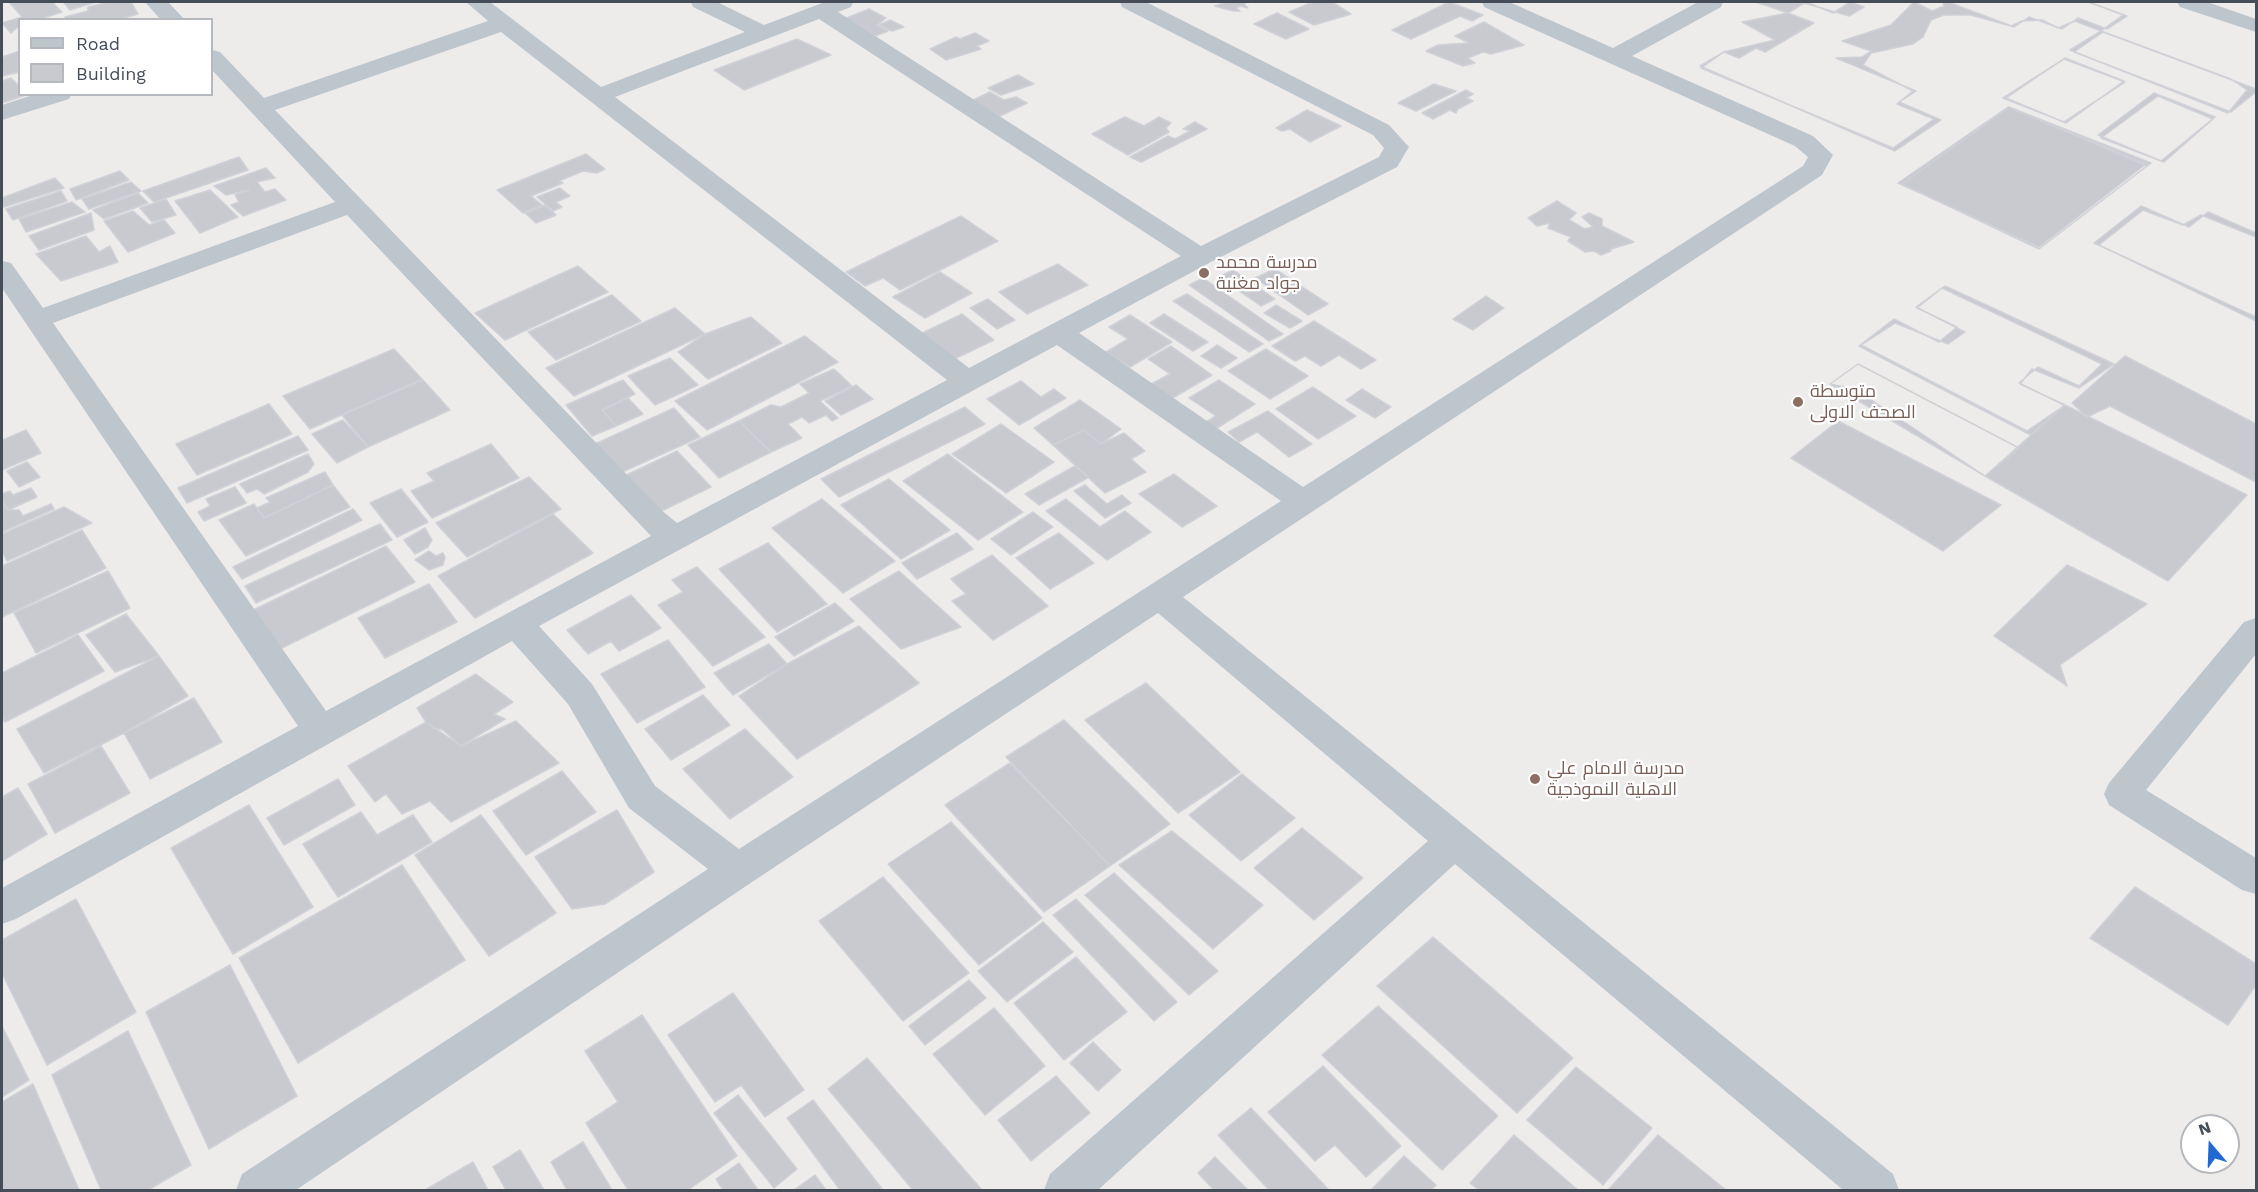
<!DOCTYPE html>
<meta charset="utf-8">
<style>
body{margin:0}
#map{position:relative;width:2258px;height:1192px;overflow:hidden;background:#eeebeb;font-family:"Work Sans",sans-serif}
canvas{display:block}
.frame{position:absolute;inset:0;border:3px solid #454e58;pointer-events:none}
.legend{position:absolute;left:18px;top:18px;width:195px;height:78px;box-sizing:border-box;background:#fff;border:2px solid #b5b8bc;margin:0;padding:8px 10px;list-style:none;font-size:18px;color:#454e58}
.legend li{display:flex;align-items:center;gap:12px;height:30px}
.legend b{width:30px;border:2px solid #b5b8bc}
.north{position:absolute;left:2180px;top:1114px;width:60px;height:60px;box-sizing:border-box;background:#fff;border:2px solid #b5b8bc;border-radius:50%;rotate:341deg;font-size:16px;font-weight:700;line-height:24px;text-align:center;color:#454e58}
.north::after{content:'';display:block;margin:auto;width:21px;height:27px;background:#216ad3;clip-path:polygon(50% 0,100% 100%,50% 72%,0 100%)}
</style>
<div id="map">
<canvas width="2258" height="1192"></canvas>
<div class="frame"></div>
<ul class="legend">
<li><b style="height:8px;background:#bdc5cd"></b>Road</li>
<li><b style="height:16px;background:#c8cad0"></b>Building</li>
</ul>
<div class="north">N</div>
</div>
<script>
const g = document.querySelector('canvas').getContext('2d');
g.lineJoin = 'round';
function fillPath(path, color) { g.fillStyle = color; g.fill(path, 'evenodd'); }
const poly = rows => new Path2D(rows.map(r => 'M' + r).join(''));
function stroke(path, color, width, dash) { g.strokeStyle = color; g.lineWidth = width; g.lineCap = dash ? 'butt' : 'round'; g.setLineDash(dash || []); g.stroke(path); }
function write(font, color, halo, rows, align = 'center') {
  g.font = font + ' "Work Sans",Cairo,sans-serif'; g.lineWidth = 4.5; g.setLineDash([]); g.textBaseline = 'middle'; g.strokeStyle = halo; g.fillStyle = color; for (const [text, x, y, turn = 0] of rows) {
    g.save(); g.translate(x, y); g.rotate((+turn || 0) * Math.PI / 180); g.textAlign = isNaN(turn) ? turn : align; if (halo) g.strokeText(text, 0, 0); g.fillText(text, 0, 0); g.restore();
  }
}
const building = poly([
 [9,2,56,2,53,3,62,12,37,20,20,20,20,25,11,33,2,23,22,17,9,2],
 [63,2,96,2,70,10,63,2],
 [109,2,131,2,138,14,117,20,65,20,65,17,88,11,88,7,109,2],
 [1226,2,1247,2,1244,4,1248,8,1240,6,1236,8,1240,11,1233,11,1215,6,1226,2],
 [1313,2,1332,2,1351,14,1314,25,1289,12,1313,2],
 [1449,2,1483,15,1472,21,1460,16,1411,39,1392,30,1449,2],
 [1756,2,1804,3,1849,16,1864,7,1850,2,2089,2,2123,15,2101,31,2075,21,2058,28,2042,20,2022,21,2011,26,1971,15,1944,15,1931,20,1923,37,1913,44,1871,53,1863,65,1913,91,1897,104,1934,119,1893,148,1701,68,1724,52,1775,40,1742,22,1788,13,1756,2],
 [1806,2,1833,13,1850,2,1943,2,1944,6,1932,11,1914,2,1891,25,1842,41,1871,51,1862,57,1836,58,1916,91,1899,102,1941,120,1895,151,1700,66,1724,52,1739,58,1756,48,1765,52,1814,23,1788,13,1806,2],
 [1948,2,2088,2,2127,16,2107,29,2078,18,2062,29,2029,17,2014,27,1948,2],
 [869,9,886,18,877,25,888,31,875,36,844,19,869,9],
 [1277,13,1309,29,1286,39,1254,24,1277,13],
 [890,20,904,27,892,31,879,25,890,20],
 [1484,22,1524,45,1491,54,1483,52,1468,58,1475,63,1463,66,1426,51,1438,45,1469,43,1455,36,1484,22],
 [2101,31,2231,79,2247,90,2228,113,2070,50,2101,31],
 [2103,32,2256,89,2256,92,2231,112,2074,52,2103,32],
 [975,33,989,41,977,46,981,49,946,60,930,49,956,37,960,39,975,33],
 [797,39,831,55,744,90,714,70,797,39],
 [20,51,20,72,2,76,2,57,20,51],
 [2065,58,2124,81,2066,123,2006,98,2065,58],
 [2064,59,2125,82,2064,122,2003,98,2064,59],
 [1018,75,1034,84,1001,95,988,88,1018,75],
 [11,78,20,87,20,94,26,95,2,103,2,81,11,78],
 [1434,84,1456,91,1416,111,1398,103,1434,84],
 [1466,90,1473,94,1466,98,1473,101,1458,109,1456,113,1450,110,1433,119,1422,113,1466,90],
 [990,92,1004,100,1016,97,1027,103,1000,116,971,101,990,92],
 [2154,93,2215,117,2161,161,2098,135,2154,93],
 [2158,96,2213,119,2164,162,2101,138,2158,96],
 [2008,107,2146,164,2039,247,1898,183,2008,107],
 [2009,107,2151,163,2039,249,1902,184,2009,107],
 [2009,107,2147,166,2039,249,1902,184,2009,107],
 [1307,110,1341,126,1310,142,1290,129,1282,131,1276,128,1307,110],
 [1125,117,1144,126,1159,117,1171,123,1166,128,1169,132,1128,155,1092,134,1125,117],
 [1195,122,1207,129,1141,162,1130,157,1168,136,1175,139,1190,131,1183,129,1195,122],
 [586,154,605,169,597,173,583,171,559,181,563,183,531,196,542,205,523,213,497,190,586,154],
 [239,157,248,170,154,202,143,191,239,157],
 [266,168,275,178,257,182,265,192,275,189,286,200,243,216,231,205,239,202,235,195,249,190,226,195,214,186,266,168],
 [120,171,129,180,76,200,70,189,120,171],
 [55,178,64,188,4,207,2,204,2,198,55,178],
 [131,182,141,191,89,209,82,199,131,182],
 [560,188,570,196,556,202,562,207,553,211,537,197,560,188],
 [210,190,238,217,200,233,175,201,210,190],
 [61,191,67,201,13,220,6,209,61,191],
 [138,193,148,203,104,219,93,210,138,193],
 [166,199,176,215,152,222,140,208,166,199],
 [1557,201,1576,213,1569,220,1585,229,1593,227,1582,217,1589,213,1602,219,1602,226,1634,242,1611,249,1611,251,1601,255,1594,251,1585,252,1568,241,1571,237,1548,228,1550,223,1537,226,1528,218,1557,201],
 [72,202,85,212,26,232,19,219,72,202],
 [545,205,556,215,536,223,525,213,545,205],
 [2141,206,2189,227,2208,212,2256,233,2256,317,2094,243,2141,206],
 [2143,210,2183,225,2201,215,2256,237,2256,321,2099,245,2143,210],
 [133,211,149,225,164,220,175,233,128,252,104,221,133,211],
 [91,213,94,230,39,250,29,236,91,213],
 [961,216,998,241,900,290,883,278,865,286,846,272,961,216],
 [86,236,99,252,110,246,118,262,61,281,36,254,86,236],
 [1058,264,1088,285,1027,314,999,292,1058,264],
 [578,266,608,292,505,340,475,313,578,266],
 [1275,269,1328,304,1308,315,1255,278,1275,269],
 [1233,270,1275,299,1261,306,1219,277,1233,270],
 [940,272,972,293,925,318,893,297,940,272],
 [1203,278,1283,334,1269,341,1189,285,1203,278],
 [1945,286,2114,364,2079,388,2032,369,2020,384,2065,405,2027,431,1861,345,1895,323,1948,344,1965,332,1916,307,1945,286],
 [1942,288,2102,364,2079,386,2038,367,2019,383,2064,405,2031,435,1859,346,1894,319,1939,342,1957,327,1917,308,1942,288],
 [1187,294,1263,344,1249,352,1173,301,1187,294],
 [612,295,641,321,556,360,528,332,612,295],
 [1486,296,1504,308,1473,330,1453,319,1486,296],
 [988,299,1015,320,997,329,970,308,988,299],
 [1276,305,1302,321,1290,328,1264,313,1276,305],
 [675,308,705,334,574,396,546,368,675,308],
 [962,314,994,340,950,361,918,335,962,314],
 [1164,314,1208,342,1193,351,1150,323,1164,314],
 [1130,315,1172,342,1130,367,1106,352,1128,339,1109,327,1130,315],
 [751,317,782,343,708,379,678,352,705,334,751,317],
 [1314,321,1376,360,1361,369,1339,355,1321,366,1305,356,1295,361,1272,346,1314,321],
 [805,336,838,362,707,430,675,401,805,336],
 [1217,345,1237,358,1221,368,1201,356,1217,345],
 [1171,346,1212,375,1171,399,1151,384,1170,374,1148,359,1171,346],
 [394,349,422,379,310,429,283,396,394,349],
 [1266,349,1308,376,1270,399,1228,371,1266,349],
 [2125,356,2256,424,2256,482,2110,406,2087,417,2072,403,2125,356],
 [670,358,698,385,655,405,628,376,670,358],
 [1858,364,2019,448,1985,476,1830,384,1858,364],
 [1858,364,2019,448,1985,476,1855,389,1830,384,1858,364],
 [834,369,852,386,820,401,838,418,832,421,826,415,809,423,802,417,788,424,802,438,771,452,739,421,771,405,781,407,809,393,800,384,834,369],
 [423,380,450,410,368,447,342,415,423,380],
 [623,380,635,394,602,410,616,426,592,436,566,405,623,380],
 [1219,380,1255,404,1214,430,1204,423,1216,416,1189,398,1219,380],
 [1021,381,1041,397,1054,389,1066,398,1019,425,987,399,1021,381],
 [856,385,873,399,841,415,825,401,856,385],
 [1313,387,1356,416,1318,439,1276,409,1313,387],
 [1362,389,1391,407,1375,418,1346,400,1362,389],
 [628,398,643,414,616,426,602,410,628,398],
 [1080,400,1121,429,1101,444,1084,430,1053,445,1034,428,1080,400],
 [269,404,292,434,197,475,176,444,269,404],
 [2065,405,2247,495,2168,581,1985,476,2065,405],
 [965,407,985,424,839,497,821,479,965,407],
 [674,408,700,437,620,473,595,444,674,408],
 [1268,411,1312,444,1289,457,1257,432,1239,442,1228,432,1268,411],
 [343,420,368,447,337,463,312,434,343,420],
 [739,421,771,452,719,478,688,445,739,421],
 [1838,421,2001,505,1943,551,1791,458,1838,421],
 [1001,424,1054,462,1006,493,952,454,1001,424],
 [26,430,41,453,2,470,2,437,3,440,26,430],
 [1084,430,1101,444,1124,433,1145,451,1131,459,1146,472,1105,493,1053,445,1084,430],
 [298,436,308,450,187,503,178,488,298,436],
 [491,444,519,478,432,518,411,491,434,481,427,473,491,444],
 [677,451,711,487,649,517,616,480,677,451],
 [308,454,314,464,308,472,264,494,257,489,247,493,240,484,308,454],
 [948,454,1023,512,978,540,903,481,948,454],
 [27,462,40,477,19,487,7,471,27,462],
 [1075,466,1089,477,1039,505,1025,494,1075,466],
 [325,472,333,485,264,518,257,508,270,502,266,498,325,472],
 [1174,474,1217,506,1182,527,1139,494,1174,474],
 [529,477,561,509,467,557,436,523,529,477],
 [889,479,950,530,901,559,841,505,889,479],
 [333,485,350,507,246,556,219,520,254,504,264,518,333,485],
 [1085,485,1107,504,1122,495,1131,503,1105,518,1074,491,1085,485],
 [235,487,246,503,204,521,198,512,210,506,206,499,235,487],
 [31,488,37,497,8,510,2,503,2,494,10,491,13,495,31,488],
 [401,489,428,522,397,537,370,503,401,489],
 [822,499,895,561,843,593,772,528,822,499],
 [1066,499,1100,527,1125,511,1151,532,1107,560,1046,511,1066,499],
 [3,502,8,510,19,510,23,516,51,504,54,509,2,532,3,502],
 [64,507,92,523,7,561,2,551,2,534,64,507],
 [353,509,362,520,242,579,233,567,353,509],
 [1033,512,1053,527,1011,555,991,539,1033,512],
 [553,514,593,553,475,618,438,576,553,514],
 [380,524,392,540,256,603,245,586,380,524],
 [425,528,432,540,428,547,415,554,404,540,425,528],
 [82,530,106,568,2,617,2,566,82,530],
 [957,533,973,549,917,579,902,563,957,533],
 [1059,533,1094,563,1050,589,1016,558,1059,533],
 [768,543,827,604,777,632,719,569,768,543],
 [386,546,415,582,274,652,247,613,386,546],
 [429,551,436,556,443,553,445,557,443,565,429,570,415,560,429,551],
 [992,555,1048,606,993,640,952,601,966,594,951,579,992,555],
 [2067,565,2147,604,2060,665,2067,686,1994,636,2067,565],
 [697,567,765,637,713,666,658,605,683,592,672,580,697,567],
 [108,571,130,608,36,653,14,613,108,571],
 [899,571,961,627,901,649,850,599,899,571],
 [429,584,457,622,385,658,358,618,429,584],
 [631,595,661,628,619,651,611,641,588,654,567,630,631,595],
 [835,603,854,621,794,656,775,637,835,603],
 [126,614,159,656,115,672,86,635,126,614],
 [859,626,919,683,797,759,739,696,787,664,859,626],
 [78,635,104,671,5,722,2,717,2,673,78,635],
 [668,640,705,687,637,723,601,674,668,640],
 [769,644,787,664,733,695,714,673,769,644],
 [159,656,188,696,124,733,44,773,17,729,159,656],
 [476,674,513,702,494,714,505,719,461,746,443,730,433,728,426,722,417,708,476,674],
 [1146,683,1240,772,1178,813,1085,720,1146,683],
 [703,695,730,725,671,760,645,729,703,695],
 [194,698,222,742,150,779,124,733,194,698],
 [1064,720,1170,824,1110,866,1006,757,1064,720],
 [516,721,559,763,451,822,430,801,402,814,386,794,375,802,348,766,426,722,461,746,516,721],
 [745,729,793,777,730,819,683,769,745,729],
 [101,746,130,793,55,833,28,784,101,746],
 [1010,763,1110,866,1044,912,945,805,1010,763],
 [562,771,596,812,526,855,493,811,562,771],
 [1242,774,1295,818,1241,861,1189,815,1242,774],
 [338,779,355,805,284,845,267,818,338,779],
 [18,788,47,834,2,861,2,797,18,788],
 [249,805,313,907,233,954,171,848,249,805],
 [617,810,654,872,605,904,572,909,535,857,617,810],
 [361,812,377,835,413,815,432,842,338,897,303,844,361,812],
 [481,815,556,913,489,956,415,855,481,815],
 [951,822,1042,918,979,965,888,864,951,822],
 [1302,828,1363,878,1314,920,1254,868,1302,828],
 [1172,831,1263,905,1213,949,1119,865,1172,831],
 [402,865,465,960,298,1063,239,958,402,865],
 [1114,873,1218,971,1189,995,1085,895,1114,873],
 [883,877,969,973,903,1021,819,921,883,877],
 [2135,887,2256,964,2256,985,2228,1025,2090,938,2135,887],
 [76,899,136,1012,47,1065,2,973,2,940,76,899],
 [1076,899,1177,1002,1154,1021,1053,915,1076,899],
 [1043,922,1073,952,1007,1002,978,971,1043,922],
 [1433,937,1573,1058,1517,1113,1377,986,1433,937],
 [1076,957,1127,1012,1064,1060,1014,1003,1076,957],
 [230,965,297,1096,209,1149,146,1012,230,965],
 [969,980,986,998,925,1045,909,1026,969,980],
 [733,993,804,1090,765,1117,741,1085,715,1102,668,1035,733,993],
 [1378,1006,1498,1116,1442,1170,1322,1055,1378,1006],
 [994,1008,1045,1066,985,1115,933,1054,994,1008],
 [642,1015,737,1156,688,1190,628,1190,586,1123,618,1102,585,1051,642,1015],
 [2,1026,29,1080,2,1097,2,1026],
 [128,1031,191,1165,148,1190,101,1190,52,1075,128,1031],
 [1093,1042,1121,1070,1098,1091,1070,1063,1093,1042],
 [867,1058,982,1190,913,1190,828,1089,867,1058],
 [1323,1066,1401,1146,1366,1177,1335,1145,1315,1161,1268,1112,1323,1066],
 [1576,1067,1652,1128,1603,1185,1527,1120,1576,1067],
 [1056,1076,1090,1113,1031,1161,998,1120,1056,1076],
 [33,1084,79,1190,2,1190,2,1102,33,1084],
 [738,1095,797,1169,774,1188,714,1113,738,1095],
 [813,1100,883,1190,840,1190,787,1118,813,1100],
 [1251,1108,1329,1190,1269,1190,1218,1135,1251,1108],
 [1514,1135,1578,1190,1479,1190,1470,1183,1514,1135],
 [1658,1135,1726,1190,1608,1190,1658,1135],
 [583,1142,612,1190,567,1190,551,1162,583,1142],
 [520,1150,544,1190,506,1190,493,1167,520,1150],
 [1404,1156,1436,1185,1431,1190,1374,1190,1372,1189,1404,1156],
 [1215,1157,1248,1190,1214,1190,1198,1173,1215,1157],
 [473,1162,488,1190,425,1190,473,1162],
 [739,1163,758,1190,723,1190,716,1179,739,1163],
 [815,1175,826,1190,794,1190,815,1175]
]);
fillPath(building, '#c8cad0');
stroke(building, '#cfd1d7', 1.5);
fillPath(poly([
 [145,2,168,2,185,20,161,20,145,2],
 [466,2,490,2,601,87,745,32,693,7,691,2,717,2,764,25,825,2,853,2,851,7,838,12,1201,246,1379,157,1384,148,1373,135,1122,7,1120,2,1146,2,1389,125,1409,147,1397,167,1209,263,1079,333,1303,487,1803,166,1808,157,1795,146,1484,7,1482,2,1509,2,1613,48,1698,2,1723,2,1721,7,1632,56,1813,136,1833,155,1822,175,1183,597,1893,1174,1899,1190,1843,1190,1455,864,1098,1190,1044,1190,1050,1174,1428,841,1158,613,752,882,296,1190,236,1190,242,1174,708,869,629,808,568,704,512,641,16,919,2,924,2,888,298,726,2,288,2,261,11,263,43,308,335,202,212,70,212,50,220,52,264,98,488,21,466,2],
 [819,19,1181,256,969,368,615,97,819,19],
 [501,32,590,101,947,380,677,523,660,509,275,110,501,32],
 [347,215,651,536,326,711,53,323,347,215],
 [1057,345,1281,501,739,849,655,786,592,684,539,626,1057,345],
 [2177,2,2207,2,2256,19,2256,32,2180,7,2177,2],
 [36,94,72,94,69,99,2,120,2,105,36,94],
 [2256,618,2256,654,2146,790,2256,858,2256,894,2242,890,2109,805,2104,794,2109,783,2244,622,2256,618]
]), '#bdc5cd');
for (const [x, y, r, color] of [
 [1204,273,6,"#8d6e63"],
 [1798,402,6,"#8d6e63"],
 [1535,779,6,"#8d6e63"]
]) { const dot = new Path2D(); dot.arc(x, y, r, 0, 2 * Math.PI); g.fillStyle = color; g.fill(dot); stroke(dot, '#fff', 2); }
write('18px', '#785e54', '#fff', [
 ["مدرسة محمد",1216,263],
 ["جواد مغنية",1216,284],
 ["متوسطة",1810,392],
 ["الصحف الاولى",1810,413],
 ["مدرسة الامام علي",1547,769],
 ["الاهلية النموذجية",1547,790]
], 'left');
</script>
